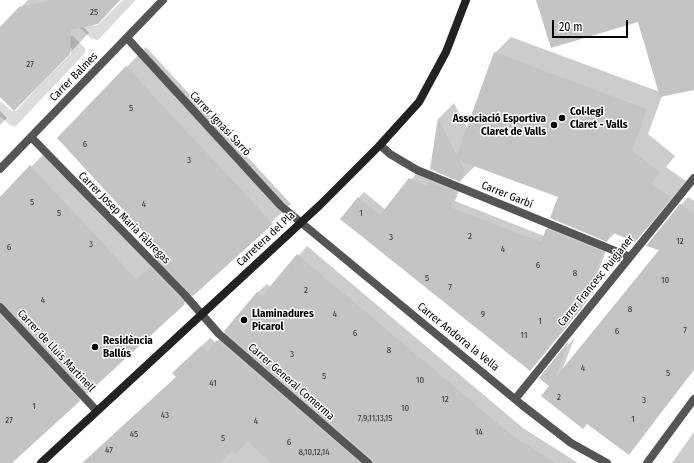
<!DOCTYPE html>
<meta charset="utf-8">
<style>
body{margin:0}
#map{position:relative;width:694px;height:463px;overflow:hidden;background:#fff;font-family:"Fira Sans Condensed",sans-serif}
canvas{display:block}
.scale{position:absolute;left:552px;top:20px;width:76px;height:18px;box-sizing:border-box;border:2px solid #000;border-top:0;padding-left:5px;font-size:12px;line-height:14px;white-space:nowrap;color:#000;-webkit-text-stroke:3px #fff;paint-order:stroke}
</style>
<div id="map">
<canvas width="694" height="463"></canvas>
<div class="scale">20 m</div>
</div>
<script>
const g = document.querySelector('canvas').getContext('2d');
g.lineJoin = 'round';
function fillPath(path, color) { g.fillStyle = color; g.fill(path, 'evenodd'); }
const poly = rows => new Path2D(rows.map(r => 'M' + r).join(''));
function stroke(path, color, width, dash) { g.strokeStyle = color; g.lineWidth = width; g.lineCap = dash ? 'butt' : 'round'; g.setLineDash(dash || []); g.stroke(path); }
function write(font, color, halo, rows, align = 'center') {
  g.font = font + ' "Fira Sans Condensed",sans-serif'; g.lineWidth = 3; g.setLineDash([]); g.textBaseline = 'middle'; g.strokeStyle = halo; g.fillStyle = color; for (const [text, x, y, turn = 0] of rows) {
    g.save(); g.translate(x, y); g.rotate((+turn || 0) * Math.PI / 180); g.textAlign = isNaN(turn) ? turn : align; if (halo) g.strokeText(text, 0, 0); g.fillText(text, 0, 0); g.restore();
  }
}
fillPath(poly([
 [51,0,65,0,93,26,98,25,123,0,136,0,98,40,92,39],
 [73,36,85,48,85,53,15,127,10,125,0,116,0,101,12,111,16,111,38,87,71,54,72,49,60,38]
]), '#dcdcdc');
fillPath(poly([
 [28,0,120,0,83,26,89,33,35,89,0,94,0,29],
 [537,0,694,0,694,89,662,96,648,134,675,156,666,167,686,181,651,224,635,241,615,233,607,241,560,196,475,166,460,181,431,169,439,118,454,103,467,128,495,53,511,37,660,92,638,21],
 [146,47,291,204,11,463,0,463,0,198,48,150,153,263,164,253,58,138],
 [0,111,7,118,0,125],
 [416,174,461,186,455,201,544,236,547,229,552,224,608,246,587,301,530,370,341,219,364,192,386,210],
 [688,197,694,201,694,370,629,454,540,378,575,337,562,370,660,250,681,205],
 [307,246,523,428,578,463,85,463,177,376,182,364,210,338,216,343,258,292,267,284,271,287],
 [694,432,694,463,672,463]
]), '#0003');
fillPath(poly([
 [51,0,120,0,98,24,71,30,70,54,14,111,0,97,0,27,19,7],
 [536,0,694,0,694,90,660,97,638,22,551,48],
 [494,52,647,109,632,150,660,173,651,184,671,198,635,242,611,232,607,242,550,218,558,197,460,161,465,170,460,182,430,169,438,118,457,155],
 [126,66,273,224,193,296,158,259,164,254,57,138],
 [30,165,136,279,150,267,185,304,88,393,4,303,0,302,0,197],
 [409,178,428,186,428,181,456,192,450,207,541,242,546,229,603,252,582,308,530,371,340,219,358,197,380,215],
 [680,204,694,214,694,369,629,455,587,424,583,429,541,396,549,386,539,378,569,341,555,378,659,250,646,246],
 [297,254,514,437,556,463,373,463,372,459,224,331,257,292,262,296],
 [0,315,80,401,12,463,0,463],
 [217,340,360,463,271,463,248,442,235,454,232,451,219,463,82,463,176,377,172,373,201,346,207,352]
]), '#c4c4c4');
stroke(poly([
 [127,38,281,206,522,405,571,443,607,463],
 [31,137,184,294,219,334,368,463],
 [380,145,390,154,417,170,630,257],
 [0,169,163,0],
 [0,307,96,410],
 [516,398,694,178],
 [647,463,694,399]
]), '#555', 8);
stroke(poly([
 [41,463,320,205,380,145,419,102,446,52,466,0]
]), '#222', 8);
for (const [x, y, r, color] of [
 [562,118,4,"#000"],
 [554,125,4,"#000"],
 [244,320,4,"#000"],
 [95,347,4,"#000"]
]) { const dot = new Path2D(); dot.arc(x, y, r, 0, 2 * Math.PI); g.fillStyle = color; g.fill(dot); stroke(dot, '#fff', 1.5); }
write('9px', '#313131', null, [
 ["25",94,12],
 ["27",30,64],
 ["5",131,108],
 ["6",85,144],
 ["3",189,160],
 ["5",32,202],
 ["4",144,204],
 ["5",59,213],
 ["1",361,213],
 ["2",470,236],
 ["3",391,237],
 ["12",680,241],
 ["3",91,244],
 ["6",9,247],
 ["4",503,249],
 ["6",538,265],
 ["8",575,273],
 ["5",427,278],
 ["10",665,280],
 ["7",450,287],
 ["2",306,290],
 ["4",43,300],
 ["8",630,309],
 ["4",335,314],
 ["9",483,314],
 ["1",540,321],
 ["7",685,330],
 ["6",617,331],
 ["6",355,333],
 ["11",524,335],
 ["8",389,350],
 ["3",292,354],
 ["4",583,368],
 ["5",668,373],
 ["5",324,376],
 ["10",420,380],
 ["41",213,383],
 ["2",559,397],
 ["12",445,399],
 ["3",644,400],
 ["1",34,406],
 ["10",405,408],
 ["43",165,415],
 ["7,9,11,13,15",375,418],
 ["1",633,419],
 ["27",9,420],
 ["4",256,421],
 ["14",479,432],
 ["45",134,434],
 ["5",223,438],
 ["6",289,442],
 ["47",109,450],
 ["8,10,12,14",314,452]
]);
write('11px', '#000', '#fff', [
 ["Carrer Balmes",74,77,-46],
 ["Carrer Ignasi Sarró",220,124,47],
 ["Carrer Garbí",507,195,22],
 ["Carrer Josep Maria Fàbregas",124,218,45],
 ["Carretera del Pla",266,239,-43],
 ["Carrer Francesc Puigjaner",596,281,-51],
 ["Carrer Andorra la Vella",458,337,39],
 ["Carrer de Lluís Martinell",56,351,47],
 ["Carrer General Comerma",291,382,41]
]);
write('bold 11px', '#000', '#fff', [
 ["Col·legi",570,112],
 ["Claret - Valls",570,125],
 ["Associació Esportiva",546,119,"right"],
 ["Claret de Valls",546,132,"right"],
 ["Llaminadures",252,314],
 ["Picarol",252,327],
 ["Residència",103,341],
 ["Ballús",103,354]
], 'left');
</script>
